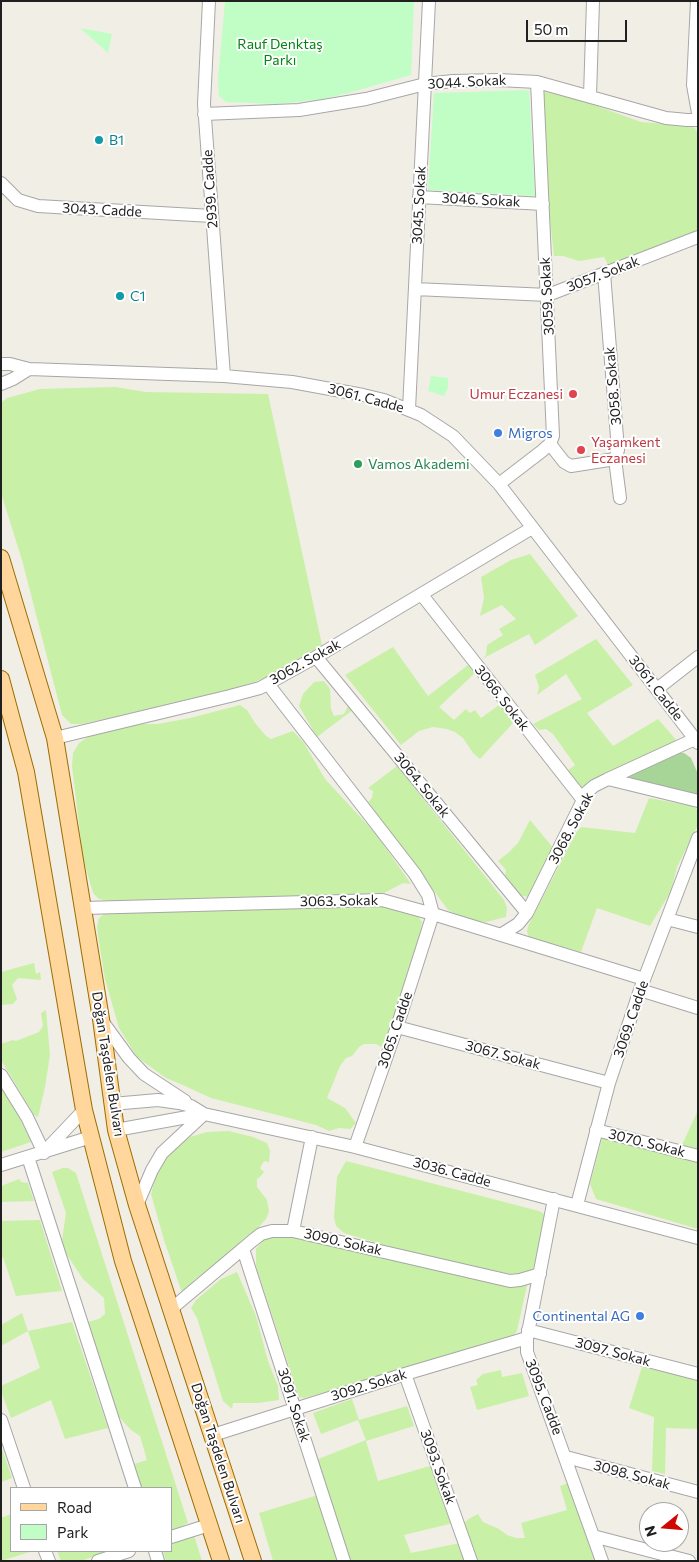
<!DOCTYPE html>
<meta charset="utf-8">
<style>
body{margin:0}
#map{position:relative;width:699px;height:1562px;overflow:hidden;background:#f1eee6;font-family:Commissioner,sans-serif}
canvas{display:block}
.frame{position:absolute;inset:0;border:2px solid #202020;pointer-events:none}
.legend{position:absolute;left:10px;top:1487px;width:162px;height:65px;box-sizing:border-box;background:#fff;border:1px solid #a6a6a6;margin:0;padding:6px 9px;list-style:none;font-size:15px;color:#202020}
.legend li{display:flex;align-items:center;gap:10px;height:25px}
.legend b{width:25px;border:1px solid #a6a6a6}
.north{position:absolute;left:639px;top:1502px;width:50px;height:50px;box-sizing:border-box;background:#fff;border:1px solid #a6a6a6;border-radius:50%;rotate:253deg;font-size:14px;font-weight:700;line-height:20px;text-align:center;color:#202020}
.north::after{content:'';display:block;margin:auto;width:18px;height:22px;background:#d00600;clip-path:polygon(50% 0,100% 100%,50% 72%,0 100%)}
.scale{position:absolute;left:526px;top:20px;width:101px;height:22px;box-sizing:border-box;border:2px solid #202020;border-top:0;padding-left:6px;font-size:15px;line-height:18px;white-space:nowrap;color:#202020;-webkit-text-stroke:4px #fff;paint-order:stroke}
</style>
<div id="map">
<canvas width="699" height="1562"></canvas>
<div class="frame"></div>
<ul class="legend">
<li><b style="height:6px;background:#ffd79d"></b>Road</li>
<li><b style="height:14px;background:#c0fec6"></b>Park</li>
</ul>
<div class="north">N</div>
<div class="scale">50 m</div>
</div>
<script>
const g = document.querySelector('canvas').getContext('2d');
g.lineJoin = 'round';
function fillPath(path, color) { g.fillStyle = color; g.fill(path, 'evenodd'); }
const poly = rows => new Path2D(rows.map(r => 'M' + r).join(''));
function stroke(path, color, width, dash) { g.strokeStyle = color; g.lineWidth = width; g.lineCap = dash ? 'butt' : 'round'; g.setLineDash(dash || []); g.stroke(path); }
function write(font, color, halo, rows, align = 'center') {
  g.font = font + ' Commissioner,sans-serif'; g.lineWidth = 4; g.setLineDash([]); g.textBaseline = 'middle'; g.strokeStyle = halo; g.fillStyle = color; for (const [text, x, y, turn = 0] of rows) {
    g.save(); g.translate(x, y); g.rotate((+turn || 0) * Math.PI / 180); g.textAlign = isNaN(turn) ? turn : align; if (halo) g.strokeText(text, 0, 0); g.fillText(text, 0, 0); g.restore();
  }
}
fillPath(poly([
 [545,92,575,98,641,122,691,126,695,128,698,134,698,230,608,265,604,257,579,261,563,256,554,256,548,202,542,95],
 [115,387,146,392,268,394,322,645,266,678,236,688,105,719,81,724,71,724,62,715,22,560,1,493,1,403,7,398,40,389],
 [530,554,578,616,535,645,529,634,482,659,486,655,487,645,503,635,499,629,516,619,502,605,480,616,484,598,481,577,511,560],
 [596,639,633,685,587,713,613,746,658,719,677,741,580,788,567,771,575,765,553,734,546,729,539,730,533,724,582,699,566,674,537,695,539,687,535,675],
 [393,647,428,696,468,665,475,673,439,707,454,720,466,709,470,713,475,710,481,718,499,705,514,722,480,759,473,753,463,738,455,732,447,729,433,727,419,731,401,745,345,675],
 [324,681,330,689,331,709,334,716,344,714,348,706,354,709,317,737,299,706,303,694,314,682],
 [240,705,247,710,255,723,266,736,271,739,293,731,304,743,325,779,376,834,411,884,403,883,384,893,176,900,109,901,99,899,93,893,83,858,72,766,73,753,79,743,88,737,116,728,141,724,158,724,190,718],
 [397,766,504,900,507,908,506,917,486,922,470,920,459,916,448,910,368,802,372,798,373,791,368,788],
 [649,798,692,806,698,810,698,825,677,867,671,891,650,926,597,908,581,952,529,937,527,932,528,926,576,833,581,827,635,833],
 [530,820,555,850,529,897,522,896,509,882,505,875,506,870,498,861,508,853,518,843],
 [383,905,417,915,422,922,421,930,404,992,385,1049,376,1044,364,1044,359,1047,352,1056,346,1058,340,1066,327,1098,345,1108,356,1123,350,1129,339,1128,329,1131,316,1125,211,1098,183,1085,166,1078,137,1057,119,1028,105,979,98,936,97,927,99,918,105,913],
 [34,963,36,974,40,972,41,980,18,978,12,985,17,999,13,1004,1,1005,1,972],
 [46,1010,50,1055,45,1087,38,1117,34,1115,1,1060,1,1044,13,1040,16,1041,39,1032,43,1026,41,1013],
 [1,1086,13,1104,31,1142,1,1152],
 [698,1110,698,1149,682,1145],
 [229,1131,253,1137,267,1143,270,1151,269,1162,264,1161,260,1168,264,1172,260,1177,257,1179,257,1187,267,1200,269,1211,266,1219,256,1230,244,1238,231,1253,194,1280,191,1287,186,1292,181,1290,164,1240,151,1194,156,1176,162,1161,176,1146,190,1137,207,1132],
 [606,1137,698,1161,698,1229,596,1199,590,1184,602,1139],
 [346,1161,539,1211,544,1214,545,1221,532,1273,510,1274,410,1253,344,1233,336,1226,334,1217,337,1177],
 [63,1168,68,1168,76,1173,188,1523,172,1531,171,1531,171,1488,142,1488,134,1464,147,1460,140,1436,131,1430,118,1416,88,1322,99,1319,105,1314,104,1298,83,1279,65,1252,62,1240,66,1213,52,1172],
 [19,1179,21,1182,28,1183,34,1201,1,1202,1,1186],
 [40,1220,62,1291,16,1296,3,1257,1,1257,1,1221],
 [276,1233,525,1284,527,1285,517,1331,511,1339,304,1398,299,1397,256,1266,256,1249,266,1237],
 [237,1272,256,1316,268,1361,278,1386,279,1400,258,1403,233,1403,232,1409,223,1401,197,1318,191,1308,196,1300,221,1279],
 [22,1313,28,1331,72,1322,108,1428,65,1439,51,1400,11,1418,1,1391,1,1386,40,1368,28,1331,1,1346,1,1325],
 [642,1367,698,1380,698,1429,666,1428,665,1474,652,1471,654,1417,629,1408],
 [501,1370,502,1377,522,1373,529,1396,477,1410,470,1387,478,1385,476,1380,483,1374],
 [352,1399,359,1420,407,1406,414,1426,366,1441,378,1481,430,1466,453,1523,404,1535,411,1553,460,1543,467,1561,351,1561,316,1460,366,1440,358,1420,321,1434,313,1413],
 [1,1446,12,1478,1,1482],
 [568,1483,595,1561,478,1561,465,1530,465,1522,470,1518,478,1514,483,1522,499,1529,507,1535,516,1538,525,1538,521,1523,567,1510,560,1486],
 [318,1495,337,1561,273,1561,259,1513],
 [11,1514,11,1551,33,1551,1,1561,1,1518],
 [194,1535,202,1561,166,1561,163,1551,171,1551,171,1542],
 [57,1551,109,1551,81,1561,61,1561]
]), '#c9f0a7');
fillPath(poly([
 [677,753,684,753,691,758,698,774,698,795,630,778,630,776]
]), '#a7d497');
fillPath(poly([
 [225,1,414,1,411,75,352,92,323,99,279,104,226,102,219,96,218,79],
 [80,28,112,34,108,53],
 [529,90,535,196,428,190,434,93],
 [431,376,448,378,448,388,444,396,428,391]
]), '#c0fec6');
const minor = poly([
 [209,1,204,104,224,376],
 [697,1,693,85,698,113],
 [590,96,593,1],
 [204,114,299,110,366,99,425,84,453,81,499,80,537,82,666,118,687,120,698,120],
 [1,183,18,200,38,206,212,216],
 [419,197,543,204],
 [604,273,618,450,615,459,620,498],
 [415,289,548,295,698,237],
 [1,364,10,364,29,369,224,376,292,382,363,395,384,400,421,415,453,436,499,484,698,743],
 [1,384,13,379,29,369],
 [409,409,429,1],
 [550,444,564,462,571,466,615,459],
 [499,484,542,451,550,444,553,436,537,82],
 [422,595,583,800],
 [316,657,527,913],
 [268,684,415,874,428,895,433,914,397,1027,355,1147],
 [657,689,698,657],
 [55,738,230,696,260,688,316,657,532,528],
 [608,779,698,801],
 [83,908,382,900,433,914,644,979],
 [667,919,698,927],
 [502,934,518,924,527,913,587,792,594,786,608,779,695,739],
 [640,990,698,1008],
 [102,1021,129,1058,144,1074,185,1101],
 [397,1027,609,1083],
 [1,1075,27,1117,44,1153],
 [112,1104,158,1100,179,1103,191,1106,204,1114,355,1147,698,1238],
 [116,1130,204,1114],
 [596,1130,698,1156],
 [45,1151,84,1110],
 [28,1157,135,1488],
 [1,1165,91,1137],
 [554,1199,527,1338,527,1352,602,1561],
 [137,1205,152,1170,162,1153,204,1114],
 [577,1205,609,1083,640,990,698,838],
 [293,1231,312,1137],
 [243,1249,344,1561],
 [170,1310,252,1241,261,1234,272,1231,293,1231,510,1281,520,1280,540,1274],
 [528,1330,698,1374],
 [405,1374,471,1561],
 [1,1420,24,1488],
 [213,1435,405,1374,527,1338],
 [566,1457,698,1492],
 [593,1536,689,1561],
 [171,1537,209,1525],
 [45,1551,49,1561],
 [155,1551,158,1561],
 [98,1561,129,1551]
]);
const major = poly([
 [1,558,55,738,101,1019,116,1130,137,1205,253,1561],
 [1,679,26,772,84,1110,91,1137,123,1261,221,1561]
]);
stroke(minor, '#a7a7a7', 14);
stroke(major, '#9c6d00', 18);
stroke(minor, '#fff', 12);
stroke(major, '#ffd79d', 16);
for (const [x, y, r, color] of [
 [99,140,5,"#0f9aa8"],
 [120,296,5,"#0f9aa8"],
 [573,394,5,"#e0444e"],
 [498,433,5,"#3f7fe0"],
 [581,450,5,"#e0444e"],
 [358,464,5,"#2e9e5b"],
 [640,1316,5,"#3f7fe0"]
]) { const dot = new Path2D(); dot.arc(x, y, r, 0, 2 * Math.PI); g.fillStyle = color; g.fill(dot); stroke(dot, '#fff', 2); }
write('14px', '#028511', '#fff', [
 ["Rauf Denktaş",280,44],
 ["Parkı",280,60]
]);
write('14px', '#202020', '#fff', [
 ["3044. Sokak",467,82,-3],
 ["2939. Cadde",210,189,-94],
 ["3046. Sokak",481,200,3],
 ["3045. Sokak",419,205,-87],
 ["3043. Cadde",102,210,3],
 ["3057. Sokak",603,274,-21],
 ["3059. Sokak",547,296,-93],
 ["3058. Sokak",613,386,-95],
 ["3061. Cadde",366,398,15],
 ["3062. Sokak",305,662,-29],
 ["3061. Cadde",656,688,52],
 ["3066. Sokak",502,698,52],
 ["3064. Sokak",422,785,51],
 ["3068. Sokak",571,828,-62],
 ["3063. Sokak",339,901,-1],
 ["3069. Cadde",631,1019,-71],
 ["3065. Cadde",395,1030,-71],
 ["3067. Sokak",503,1055,15],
 ["Doğan Taşdelen Bulvarı",108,1064,81],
 ["3070. Sokak",647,1143,14],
 ["3036. Cadde",452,1172,15],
 ["3090. Sokak",343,1242,13],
 ["3097. Sokak",613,1352,15],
 ["3092. Sokak",369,1385,-17],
 ["3095. Cadde",544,1397,69],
 ["3091. Sokak",294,1405,72],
 ["Doğan Taşdelen Bulvarı",218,1453,72],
 ["3093. Sokak",438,1467,70],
 ["3098. Sokak",632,1475,15]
]);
write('14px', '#0d838f', '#fff', [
 ["B1",109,140],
 ["C1",130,296]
], 'left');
write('14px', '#be3a42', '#fff', [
 ["Umur Eczanesi",563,394],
 ["Yaşamkent",591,442,"left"],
 ["Eczanesi",591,458,"left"]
], 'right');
write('14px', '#366cbe', '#fff', [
 ["Migros",508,433],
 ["Continental AG",630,1316,"right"]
], 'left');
write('14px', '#27864d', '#fff', [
 ["Vamos Akademi",368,464]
], 'left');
</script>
